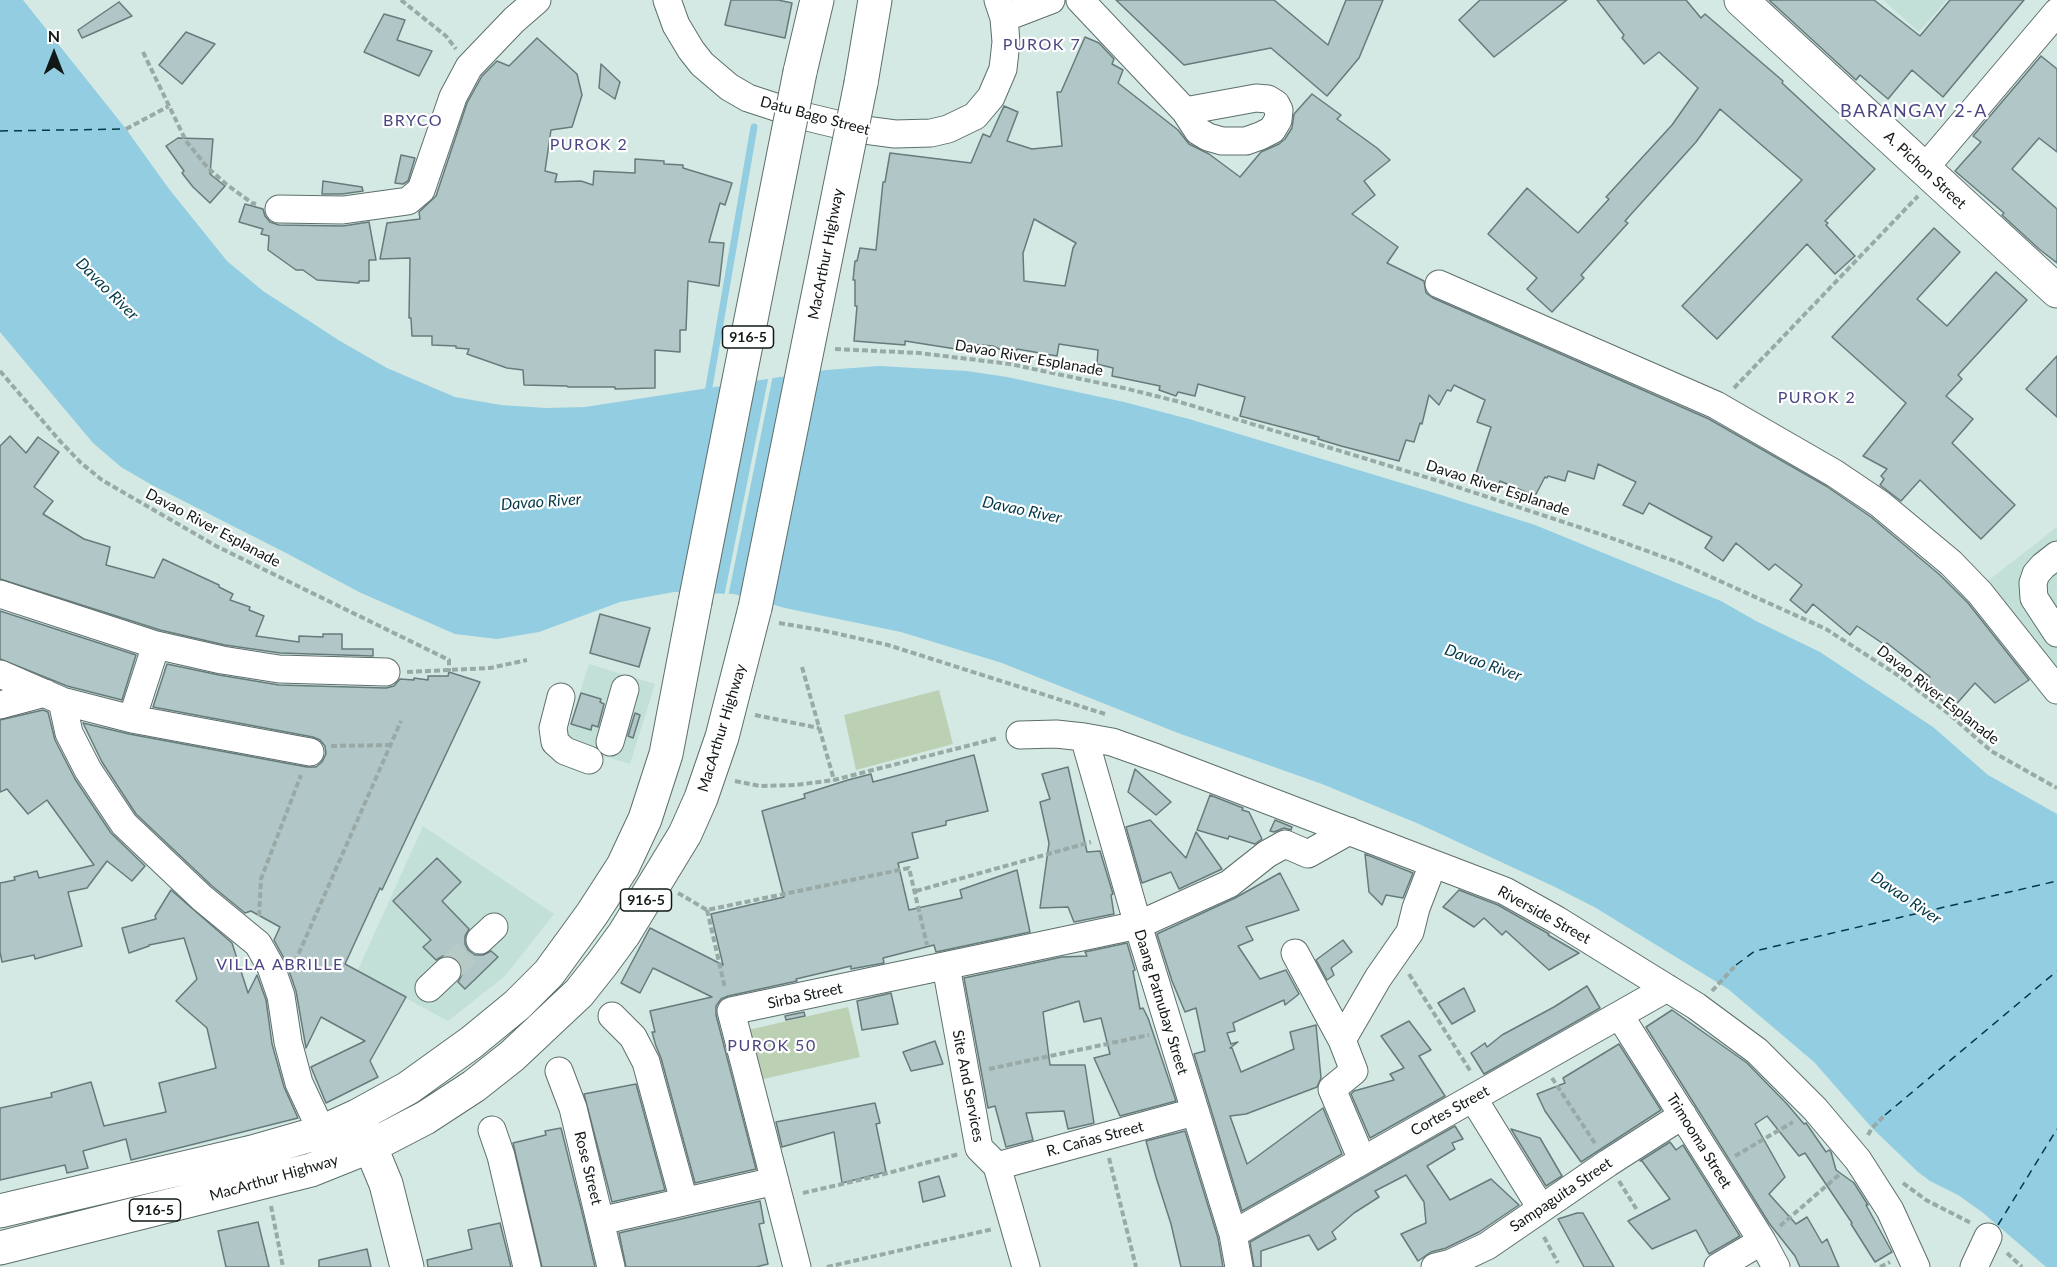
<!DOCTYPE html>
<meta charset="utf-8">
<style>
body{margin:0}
#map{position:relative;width:2057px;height:1267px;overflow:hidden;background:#d4e9e4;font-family:Lato,sans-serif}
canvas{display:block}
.north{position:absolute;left:24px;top:24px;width:60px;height:60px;-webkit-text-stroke:4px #fff;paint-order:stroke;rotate:0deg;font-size:16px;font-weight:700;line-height:24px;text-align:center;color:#111816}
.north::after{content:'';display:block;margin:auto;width:21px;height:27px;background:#111816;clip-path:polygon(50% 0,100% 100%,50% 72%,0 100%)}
</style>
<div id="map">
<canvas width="2057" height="1267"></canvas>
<div class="north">N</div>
</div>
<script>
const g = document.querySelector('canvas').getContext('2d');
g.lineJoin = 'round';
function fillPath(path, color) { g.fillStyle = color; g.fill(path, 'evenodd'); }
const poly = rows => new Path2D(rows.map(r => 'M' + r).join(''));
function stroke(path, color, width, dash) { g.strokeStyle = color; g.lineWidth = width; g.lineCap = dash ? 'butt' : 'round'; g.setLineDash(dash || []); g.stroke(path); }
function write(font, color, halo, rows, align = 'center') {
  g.font = font + ' Lato,sans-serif'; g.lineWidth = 4.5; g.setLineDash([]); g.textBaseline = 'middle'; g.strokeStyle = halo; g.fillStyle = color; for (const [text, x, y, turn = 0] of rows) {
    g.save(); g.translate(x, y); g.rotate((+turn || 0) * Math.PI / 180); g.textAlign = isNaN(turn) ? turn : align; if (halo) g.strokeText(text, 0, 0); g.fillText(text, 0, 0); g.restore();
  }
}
fillPath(poly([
 [1883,0,1947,0,1919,32],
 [2057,527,2057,677,1985,583],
 [589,664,655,684,630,764,564,744],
 [423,826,554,914,505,976,448,1021,357,972]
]), '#c2e0d8');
fillPath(poly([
 [939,690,953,744,856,770,844,715],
 [848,1007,860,1057,759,1080,748,1030]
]), '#bcd1b4');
fillPath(poly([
 [0,0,23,0,126,129,169,189,227,261,263,291,340,341,387,368,455,397,501,405,546,408,585,407,826,370,879,366,967,371,1007,377,1124,402,1189,419,1438,494,1535,525,1721,601,1756,621,1820,652,1933,727,1988,775,2057,814,2057,1267,2046,1267,1982,1212,1958,1195,1930,1181,1918,1172,1872,1128,1814,1062,1728,989,1596,908,1555,887,1419,824,1322,784,1178,733,1002,663,901,632,785,608,734,594,674,592,620,602,539,632,497,639,455,634,359,592,288,554,152,485,121,467,93,443,0,332]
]), '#93cde1');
fillPath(poly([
 [769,375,773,375,728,597,724,597]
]), '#d4e9e4');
stroke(poly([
 [708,393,754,127]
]), '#93cde1', 7);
stroke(poly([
 [0,131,126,129],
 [1736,965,1755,951,2057,881],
 [1885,1115,2057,971],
 [1998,1225,2057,1129]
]), '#023948', 1.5, [8, 6]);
const building = poly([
 [731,0,778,0,792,3,785,38,725,25,731,0],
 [1116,0,1274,0,1328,45,1346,0,1383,0,1359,58,1327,96,1271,48,1184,65,1116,0],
 [1480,0,1567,0,1494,57,1459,20,1480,0],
 [1597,0,1686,0,1701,18,1705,14,1783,81,1782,83,1875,169,1825,221,1828,223,1826,225,1855,256,1835,274,1807,244,1717,339,1682,306,1802,180,1720,109,1696,142,1625,221,1628,223,1581,275,1584,278,1552,312,1527,289,1537,278,1488,234,1527,188,1578,233,1609,199,1606,197,1672,125,1698,88,1659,52,1644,64,1622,38,1624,35,1597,0],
 [1769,0,1874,0,1920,36,1950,0,2024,0,1943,97,1912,70,1888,99,1860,75,1856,80,1769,0],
 [119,2,132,16,82,38,78,30,119,2],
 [384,14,405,20,397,40,432,51,419,76,364,52,384,14],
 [186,32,215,44,182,84,159,65,186,32],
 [1085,37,1099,43,1114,59,1112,64,1123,70,1118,83,1178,130,1189,144,1209,154,1240,177,1261,152,1279,144,1285,139,1292,128,1294,114,1312,94,1341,115,1337,119,1377,148,1390,160,1364,181,1375,195,1352,214,1398,247,1387,263,1424,281,1426,293,1433,298,1709,419,1826,486,1871,517,1940,575,1968,603,2029,680,1995,703,1975,683,1952,709,1938,697,1941,693,1926,681,1930,677,1887,643,1885,645,1857,626,1850,635,1813,604,1806,613,1790,600,1802,585,1775,564,1769,570,1736,543,1723,561,1705,548,1712,537,1649,503,1643,514,1623,505,1636,482,1598,464,1594,479,1568,471,1565,481,1548,476,1547,478,1545,477,1535,496,1500,481,1497,491,1473,483,1491,427,1477,422,1485,400,1454,385,1451,391,1447,390,1439,405,1429,395,1422,424,1420,423,1414,442,1406,440,1399,461,1341,446,1318,439,1319,437,1240,416,1245,397,1198,384,1195,396,1178,392,1176,396,1159,390,1160,386,1112,376,1113,368,1097,364,1098,350,1059,344,1057,356,1017,349,1013,356,993,346,957,343,956,349,905,341,905,345,854,341,857,306,855,306,855,280,853,280,855,261,857,261,860,248,876,250,883,182,885,182,890,153,971,163,983,134,990,137,1004,106,1018,112,1007,141,1032,149,1062,146,1057,92,1061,92,1085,37],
 [1034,219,1076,243,1073,248,1065,286,1024,281,1023,253,1034,219],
 [537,38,577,74,582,95,572,127,551,130,545,171,557,174,555,182,581,181,593,185,594,171,635,173,635,159,664,161,664,164,683,165,683,168,732,183,725,205,720,203,709,242,724,243,719,286,688,281,686,330,680,330,680,352,655,350,655,388,615,389,615,387,568,387,567,386,524,385,523,370,507,368,467,354,469,349,456,348,456,346,432,345,432,336,412,336,411,318,409,318,410,258,380,259,387,223,420,219,419,212,436,196,467,103,482,76,497,61,509,66,537,38],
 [2041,56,2057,69,2057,152,2039,138,2012,169,2057,209,2057,263,2039,249,2002,215,2004,213,1955,171,1981,142,1973,136,2041,56],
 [601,64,620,82,615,99,599,88,601,64],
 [178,138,213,139,210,174,225,186,210,203,193,187,182,173,184,171,166,146,178,138],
 [401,155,415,158,408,181,403,184,395,183,401,155],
 [323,181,362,187,363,191,342,194,322,194,323,181],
 [245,204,263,209,265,216,270,222,279,225,343,226,369,222,376,260,369,260,369,281,359,281,359,283,317,280,303,270,296,270,268,250,269,236,261,234,263,229,239,222,245,204],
 [1934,228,1960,252,1917,299,1947,326,1996,272,2027,300,1958,375,1962,379,1946,396,1973,419,1952,443,2015,505,1981,539,1920,480,1901,501,1880,485,1884,479,1881,476,1887,469,1863,456,1906,403,1832,337,1934,228],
 [2057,356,2057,417,2026,389,2057,356],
 [10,436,26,453,38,437,59,452,34,487,53,501,43,514,84,539,110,547,106,565,154,578,163,559,219,585,219,587,233,594,230,600,250,607,249,610,264,616,256,636,299,642,299,636,323,637,323,634,342,634,342,649,373,649,373,656,280,653,225,645,160,630,0,579,0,446,10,436],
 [0,611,136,655,122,700,67,686,0,659,0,611],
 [600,614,650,628,639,667,590,653,600,614],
 [167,664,219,675,279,685,386,688,394,686,400,679,414,680,414,678,428,680,428,676,448,676,449,672,480,682,382,890,380,888,345,964,406,997,370,1061,378,1077,326,1103,311,1067,365,1041,321,1017,306,1048,296,991,286,962,274,940,280,927,251,911,245,913,212,886,136,814,102,762,83,723,129,734,307,767,316,767,322,762,326,754,325,746,320,740,313,737,153,707,167,664],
 [581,693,601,699,600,702,604,704,598,727,592,725,591,730,571,724,581,693],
 [43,710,48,712,55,740,75,779,111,833,145,866,132,881,107,861,87,888,68,892,82,946,35,959,34,955,2,962,0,952,0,883,15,880,14,877,37,871,39,878,94,865,47,800,28,814,7,789,0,792,0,720,43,710],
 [635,713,640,715,633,738,628,736,635,713],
 [974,755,988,811,946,821,946,825,912,833,918,858,898,863,909,910,962,898,960,890,1017,870,1030,932,936,952,934,945,883,958,884,963,851,969,851,966,796,979,797,981,728,996,721,999,716,1006,716,1015,756,1169,695,1183,661,1058,656,1046,652,1032,655,1032,650,1011,712,997,653,968,640,993,621,983,650,928,723,965,711,914,784,897,762,811,805,798,804,794,848,780,871,774,873,782,974,755],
 [1068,767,1087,852,1100,851,1113,894,1111,895,1114,914,1074,922,1068,907,1040,908,1049,843,1040,802,1050,799,1042,774,1068,767],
 [1135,769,1171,802,1156,815,1128,792,1135,769],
 [1210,795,1243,808,1242,810,1249,812,1262,839,1255,844,1229,836,1228,839,1197,830,1210,795],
 [1150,820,1186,858,1196,832,1222,869,1179,889,1171,872,1142,883,1126,827,1150,820],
 [1275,820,1292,827,1291,830,1284,828,1274,832,1270,831,1275,820],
 [1365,854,1413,873,1403,898,1386,895,1382,905,1369,892,1365,854],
 [437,858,461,882,442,901,469,929,465,936,465,944,468,950,475,955,483,955,491,951,498,957,465,989,458,982,462,975,462,967,459,961,451,956,443,956,436,960,423,947,431,940,393,901,437,858],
 [1280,873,1299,910,1246,927,1253,940,1238,946,1260,979,1286,970,1299,994,1285,1005,1284,1000,1233,1023,1235,1031,1227,1033,1231,1044,1238,1042,1230,1048,1232,1048,1241,1072,1294,1049,1290,1032,1316,1025,1321,1078,1317,1087,1246,1114,1230,1116,1247,1164,1323,1108,1342,1154,1242,1211,1194,1054,1205,1051,1196,1008,1185,1012,1172,981,1157,934,1235,898,1280,873],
 [171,890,232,943,248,993,257,975,266,1000,272,1044,284,1087,298,1118,131,1160,126,1139,83,1151,88,1168,67,1173,65,1165,0,1180,0,1108,52,1097,51,1093,91,1082,104,1126,166,1112,159,1083,216,1068,207,1028,176,1001,197,979,184,938,149,945,149,946,129,953,122,928,156,919,155,916,171,890],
 [1459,890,1498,905,1549,934,1548,935,1579,953,1549,970,1506,931,1502,935,1484,918,1474,927,1443,907,1459,890],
 [1343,940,1352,952,1331,968,1334,975,1327,980,1316,960,1343,940],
 [1127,943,1135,970,1133,971,1140,1009,1143,1008,1148,1018,1176,1101,1120,1116,1094,1058,1110,1054,1101,1018,1084,1022,1079,1001,1043,1012,1050,1065,1085,1065,1094,1123,1068,1129,1064,1111,1026,1113,1033,1140,1006,1147,995,1106,988,1108,964,978,1062,957,1087,956,1085,952,1127,943],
 [1587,986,1600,1008,1484,1074,1471,1053,1485,1043,1487,1047,1502,1035,1554,1007,1587,986],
 [1464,988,1475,1011,1452,1024,1438,1003,1464,988],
 [891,993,898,1024,862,1030,857,1001,891,993],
 [1672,1010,1747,1063,1787,1104,1804,1124,1806,1123,1826,1152,1829,1150,1831,1152,1836,1170,1854,1183,1868,1205,1866,1205,1892,1252,1875,1262,1851,1224,1852,1223,1805,1153,1799,1156,1767,1116,1755,1124,1785,1177,1769,1194,1796,1224,1807,1217,1822,1243,1827,1239,1839,1267,1800,1267,1795,1256,1769,1223,1646,1027,1672,1010],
 [804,1012,805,1016,786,1020,785,1016,804,1012],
 [1409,1021,1431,1050,1419,1056,1445,1096,1370,1138,1351,1094,1354,1091,1394,1080,1390,1074,1404,1068,1381,1036,1409,1021],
 [935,1041,943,1064,911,1071,903,1052,935,1041],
 [1619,1044,1661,1110,1581,1162,1545,1111,1537,1094,1565,1083,1563,1078,1619,1044],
 [636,1084,665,1190,612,1202,584,1094,636,1084],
 [875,1103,880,1123,876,1124,886,1172,842,1183,834,1132,782,1147,776,1122,875,1103],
 [1455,1126,1463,1139,1452,1143,1455,1149,1427,1166,1450,1200,1491,1179,1519,1205,1479,1232,1446,1248,1431,1252,1418,1261,1401,1234,1426,1223,1424,1202,1406,1175,1375,1191,1379,1197,1354,1213,1332,1232,1336,1239,1318,1250,1309,1235,1261,1251,1261,1267,1254,1267,1250,1242,1455,1126],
 [561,1128,585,1224,595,1267,542,1267,513,1143,546,1135,545,1131,561,1128],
 [1511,1129,1540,1138,1562,1176,1546,1186,1511,1129],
 [1185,1131,1218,1238,1223,1267,1181,1267,1171,1224,1156,1177,1146,1141,1185,1131],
 [1670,1142,1676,1150,1683,1145,1740,1236,1709,1254,1696,1230,1652,1249,1628,1221,1670,1199,1642,1161,1640,1161,1670,1142],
 [939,1176,945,1196,923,1202,919,1182,939,1176],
 [760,1201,764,1223,759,1224,768,1264,756,1267,626,1267,619,1233,760,1201],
 [1577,1213,1583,1213,1614,1267,1584,1267,1558,1219,1577,1213],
 [258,1222,269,1267,226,1267,218,1231,258,1222],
 [500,1223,511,1267,428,1267,427,1260,472,1249,468,1230,500,1223],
 [367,1249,371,1267,319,1267,319,1260,367,1249]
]);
fillPath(building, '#b1c6c7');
stroke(building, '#677b7c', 1.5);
stroke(poly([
 [447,971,480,940]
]), '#b7cac5', 27, [27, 14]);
const minor = poly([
 [667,0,676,25,691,50,702,64,729,87,748,98,803,116,857,129,895,134,931,133,948,129,975,116,991,97,1003,69,1006,42,1004,18,998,0],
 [1080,0,1185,111,1198,131,1208,137,1222,141,1246,141,1260,136,1272,130,1278,120,1279,110,1276,104,1268,99,1256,98,1185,111],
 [1004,18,1051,0],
 [1924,169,2057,12],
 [279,209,343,210,408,201,421,190,453,97,469,67,514,20,537,0],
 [1439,284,1716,405,1834,473,1880,504,1951,563,1980,593,2057,690],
 [2057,555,2043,566,2036,574,2033,583,2034,598,2057,633],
 [0,594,156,645,222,660,279,669,386,672],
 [0,674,62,701,132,719,310,752],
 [561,697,553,728,555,742,565,751,589,760],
 [62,701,69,733,88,770,124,824,202,898,258,944,271,967,281,996,288,1042,299,1083,322,1132],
 [0,705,45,693],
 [132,719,156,645],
 [1020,735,1056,734,1084,737,1112,742,1157,758,1505,891,1557,920,1696,1006,1757,1051,1815,1109,1858,1160,1890,1210,1916,1267],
 [1084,737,1138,925,1233,1234,1239,1267],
 [610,742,625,689],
 [480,940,494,927],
 [1295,953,1342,1040],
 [946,966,979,1148,997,1166,1026,1267],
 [429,988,447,971],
 [612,1016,633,1037,646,1062,684,1201],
 [1620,1016,1762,1241,1776,1267],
 [559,1071,573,1108,611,1267],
 [1473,1098,1541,1208],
 [492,1130,501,1156,527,1267],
 [1362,1160,1332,1089,1354,1071,1342,1040,1378,978,1410,932,1416,908,1433,864],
 [997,1166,1194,1112],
 [600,1221,775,1181],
 [1233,1234,1667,988],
 [797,1267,731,1011,1138,925,1229,884,1267,854,1285,844,1308,854,1349,831],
 [1435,1267,1451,1263,1487,1246,1608,1163,1683,1115],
 [1718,1267,1762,1241],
 [1974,1267,1988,1237]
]);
const major = poly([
 [1741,0,2057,291],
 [800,72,817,0],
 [861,83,875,0],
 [362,1126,386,1184,407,1267],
 [0,1211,252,1152,322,1132,357,1116,408,1088,472,1042,517,1005,549,973,592,914,623,866,645,819,666,754,695,602],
 [0,1248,311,1170,371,1146,425,1118,474,1086,512,1056,579,993,602,964,624,934,685,834,701,798,722,737,755,608]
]);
stroke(minor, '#5d6f6b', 29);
stroke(major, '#5d6f6b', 35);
stroke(poly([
 [401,0,446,36,456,49],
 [143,52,186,141,208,168,226,184,252,203,256,204],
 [126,129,169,106],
 [835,349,919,353,1010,364,1128,389,1180,402,1442,482,1603,535,1680,563,1826,629,1899,676,1949,714,1991,751,2057,788],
 [0,371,59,440,81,463,102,480,216,546,449,660,449,671],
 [1734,388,1918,196],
 [779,623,821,630,888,645,1105,714],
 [802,667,834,780],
 [407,672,490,668,527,660],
 [755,715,819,728],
 [331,746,390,745],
 [735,781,760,786,796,785,834,780,998,738],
 [916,891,1091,842],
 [678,893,707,910,909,868,927,945],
 [707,910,725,988],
 [259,916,261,879,301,775],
 [295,962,401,721],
 [1409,974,1471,1072],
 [1712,991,1736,965],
 [989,1069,1149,1035],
 [1552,1078,1596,1145],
 [1868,1135,1872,1128,1885,1115],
 [1735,1156,1793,1122],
 [1109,1158,1136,1267],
 [1619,1181,1637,1210],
 [1903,1183,1926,1200,1971,1223],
 [803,1193,877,1176,959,1154],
 [271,1206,283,1267],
 [1780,1226,1840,1174],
 [1544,1237,1558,1263],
 [2007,1253,2022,1267],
 [827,1267,993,1229],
 [1880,1267,1890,1262]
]), '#99aaa6', 4, [6, 3]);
stroke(minor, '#fff', 27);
stroke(major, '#fff', 33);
const majorBridge = poly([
 [695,602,800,72],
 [755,608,861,83]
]);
stroke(majorBridge, '#5d6f6b', 35, []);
stroke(majorBridge, '#fff', 33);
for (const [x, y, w] of [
 [748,337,51],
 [646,900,51],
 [155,1210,51]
]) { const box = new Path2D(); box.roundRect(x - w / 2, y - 11, w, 22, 4.5); g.fillStyle = '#fff'; g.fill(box); stroke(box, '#111816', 1.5); }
write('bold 14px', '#111816', null, [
 ["916-5",748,337],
 ["916-5",646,900],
 ["916-5",155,1210]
]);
write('15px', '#111816', '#fff', [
 ["Datu Bago Street",815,116,15],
 ["A. Pichon Street",1925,170,43],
 ["MacArthur Highway",826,254,-79],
 ["Davao River Esplanade",1029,358,10],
 ["Davao River Esplanade",1498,488,18],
 ["Davao River Esplanade",213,528,28],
 ["Davao River Esplanade",1938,695,38],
 ["MacArthur Highway",722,728,-73],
 ["Riverside Street",1544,915,29],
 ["Sirba Street",805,996,-12],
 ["Daang Patnubay Street",1161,1002,73],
 ["Site And Services",968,1086,79],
 ["Cortes Street",1450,1111,-29],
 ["R. Cañas Street",1095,1139,-15],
 ["Trimooma Street",1699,1141,58],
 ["Rose Street",588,1168,76],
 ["MacArthur Highway",274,1178,-16],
 ["Sampaguita Street",1561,1195,-34]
]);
g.letterSpacing = '1.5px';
write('16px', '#4b4683', '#fff', [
 ["PUROK 7",1042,45],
 ["BRYCO",413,121],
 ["PUROK 2",589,145],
 ["PUROK 2",1817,398],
 ["VILLA ABRILLE",280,965],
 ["PUROK 50",772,1046]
]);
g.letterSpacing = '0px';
write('italic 16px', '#023948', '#fff', [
 ["Davao River",107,289,45],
 ["Davao River",541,502,-4],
 ["Davao River",1022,510,12],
 ["Davao River",1483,663,20],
 ["Davao River",1906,898,34]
]);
g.letterSpacing = '1.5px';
write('18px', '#4b4683', '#fff', [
 ["BARANGAY 2-A",1914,111]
]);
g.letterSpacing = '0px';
</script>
